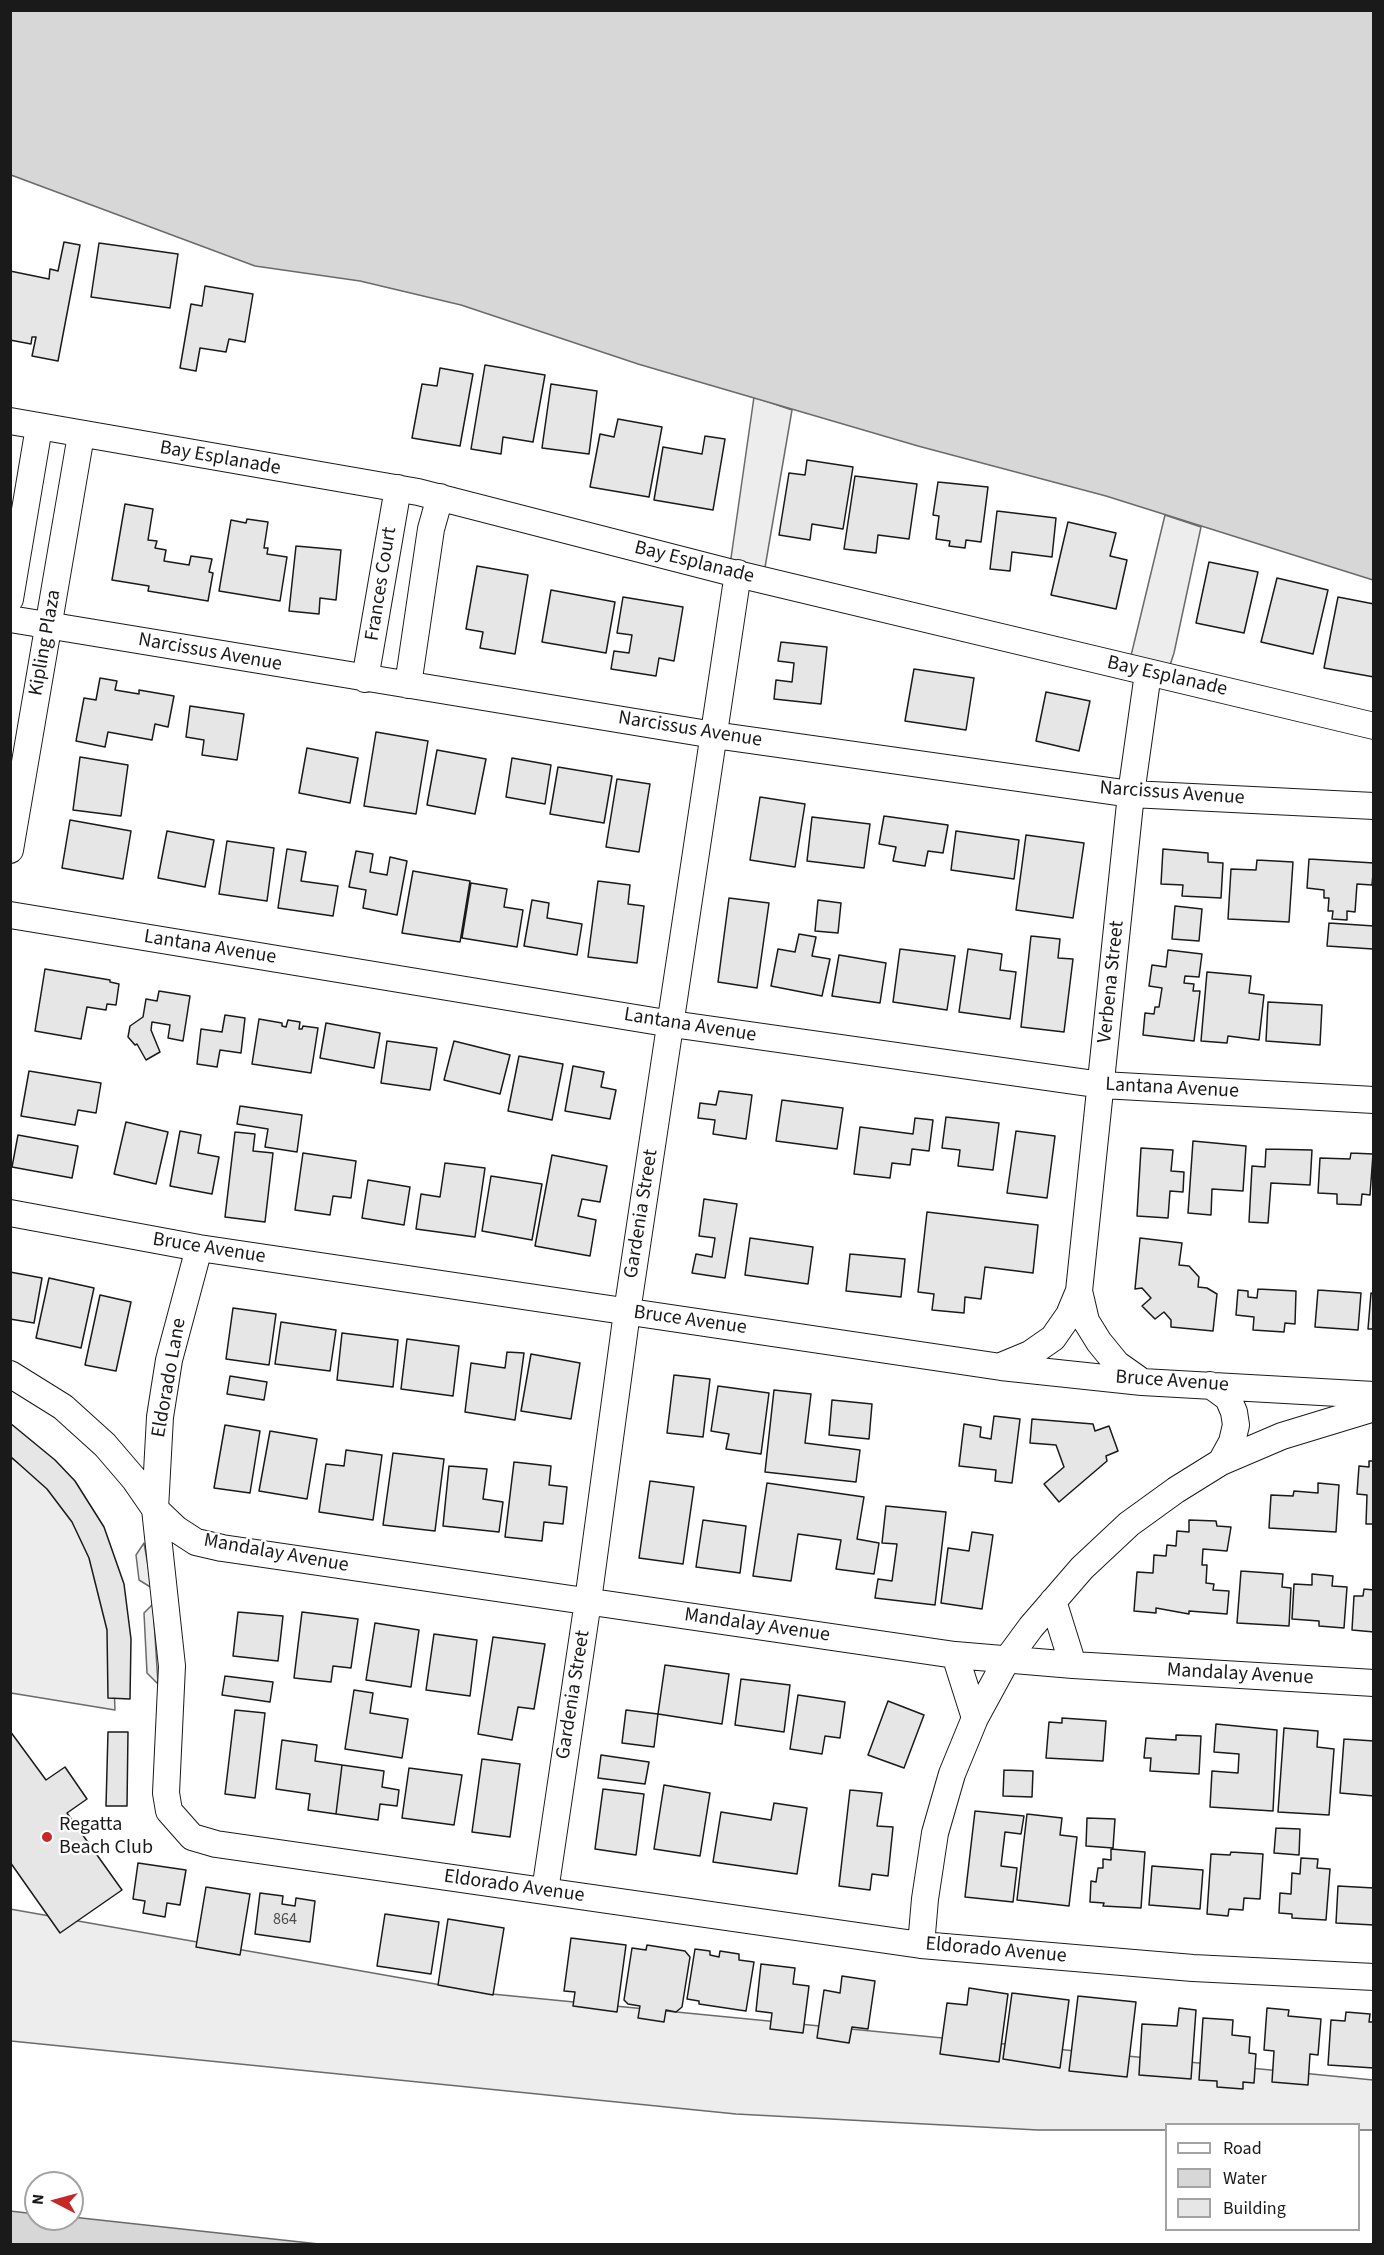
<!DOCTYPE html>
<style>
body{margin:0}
#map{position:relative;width:1384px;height:2255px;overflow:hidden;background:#fff;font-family:"Source Sans 3",sans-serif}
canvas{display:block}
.frame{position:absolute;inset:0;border:12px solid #1a1a1a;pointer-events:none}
.legend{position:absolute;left:1165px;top:2123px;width:195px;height:108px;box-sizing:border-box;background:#fff;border:2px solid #a3a3a3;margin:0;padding:8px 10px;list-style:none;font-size:18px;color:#1a1a1a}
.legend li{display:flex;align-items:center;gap:12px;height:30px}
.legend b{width:30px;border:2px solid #a3a3a3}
.north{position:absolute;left:24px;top:2171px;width:60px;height:60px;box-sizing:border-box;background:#fff;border:2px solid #a3a3a3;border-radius:50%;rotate:276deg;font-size:16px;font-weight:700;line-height:24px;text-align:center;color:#1a1a1a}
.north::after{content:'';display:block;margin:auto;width:21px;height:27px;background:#c62828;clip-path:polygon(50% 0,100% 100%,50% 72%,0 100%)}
</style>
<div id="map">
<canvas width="1384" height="2255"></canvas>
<div class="frame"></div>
<ul class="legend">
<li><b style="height:8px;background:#fff"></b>Road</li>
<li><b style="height:16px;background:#d7d7d7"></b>Water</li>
<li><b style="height:16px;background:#e6e6e6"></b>Building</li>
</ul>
<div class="north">N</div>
</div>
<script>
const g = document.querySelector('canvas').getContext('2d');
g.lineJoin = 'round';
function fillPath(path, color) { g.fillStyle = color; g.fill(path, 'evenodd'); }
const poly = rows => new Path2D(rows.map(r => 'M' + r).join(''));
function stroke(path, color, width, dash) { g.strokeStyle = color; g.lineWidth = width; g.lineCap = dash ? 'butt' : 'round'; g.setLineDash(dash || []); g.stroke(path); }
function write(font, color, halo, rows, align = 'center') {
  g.font = font + ' "Source Sans 3",sans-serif'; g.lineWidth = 4.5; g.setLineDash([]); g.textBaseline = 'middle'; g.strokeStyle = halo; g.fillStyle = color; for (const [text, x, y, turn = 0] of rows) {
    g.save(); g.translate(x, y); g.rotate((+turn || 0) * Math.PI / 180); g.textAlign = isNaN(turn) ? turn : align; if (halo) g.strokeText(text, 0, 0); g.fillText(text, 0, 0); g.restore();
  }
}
const built = poly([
 [754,397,792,410,763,579,729,572,754,397],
 [1165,515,1201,527,1174,653,1166,677,1128,668,1165,515],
 [10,1457,48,1485,78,1526,102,1576,112,1636,115,1710,11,1693,10,1457],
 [144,1543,152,1588,139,1580,136,1555,144,1543],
 [153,1604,158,1684,147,1673,144,1613,153,1604],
 [10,1909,492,1994,1373,2080,1373,2130,1359,2130,1358,2124,1166,2124,1166,2130,1038,2130,736,2114,11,2041,10,1909]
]);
fillPath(built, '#ededed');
stroke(built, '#6a6a6a', 1.5);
const water = poly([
 [10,11,1373,11,1373,580,1106,496,918,446,638,364,461,305,360,281,255,266,11,175,10,11],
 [10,2211,36,2214,36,2219,72,2217,319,2244,11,2244,10,2211]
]);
fillPath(water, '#d7d7d7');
stroke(water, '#6a6a6a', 1.5);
const building = poly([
 [64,242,80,245,58,361,32,356,36,337,32,337,31,344,10,340,10,271,49,279,50,269,58,271,64,242],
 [99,243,178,254,170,308,91,297,99,243],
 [205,286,253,294,245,342,229,339,226,352,200,348,196,371,180,368,191,304,202,306,205,286],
 [485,365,545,375,533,442,503,437,501,454,471,449,485,365],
 [440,368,473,374,460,446,412,438,422,384,437,386,440,368],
 [551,384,597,391,589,454,542,448,551,384],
 [618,419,662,427,649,497,590,487,600,434,614,437,618,419],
 [705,436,725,439,713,510,654,500,663,447,702,454,705,436],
 [807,460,853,467,843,529,812,524,810,540,779,535,789,473,805,475,807,460],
 [855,476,917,484,909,539,878,535,876,553,844,549,855,476],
 [938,482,988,487,981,542,966,540,965,548,949,546,950,541,936,539,939,516,933,515,938,482],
 [125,504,153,509,148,540,157,541,155,548,166,550,164,561,189,565,191,556,212,559,209,572,213,573,208,601,148,591,149,586,112,580,125,504],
 [997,511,1056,518,1052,557,1012,552,1010,571,990,569,997,511],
 [247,519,268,522,264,548,268,548,267,554,287,557,280,601,219,591,231,520,246,523,247,519],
 [1068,522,1116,533,1110,556,1127,560,1116,609,1051,595,1068,522],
 [296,546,341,550,336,600,320,598,319,614,289,611,296,546],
 [1209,562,1258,572,1244,633,1196,623,1209,562],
 [477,566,528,575,515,654,480,648,483,632,466,629,477,566],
 [1277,578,1328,590,1313,654,1261,642,1277,578],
 [551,590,615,602,606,653,542,642,551,590],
 [623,597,683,607,674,661,659,658,656,676,611,669,614,651,629,653,632,635,617,633,623,597],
 [1338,597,1374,604,1374,677,1324,668,1338,597],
 [781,642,827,647,821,704,774,699,776,680,792,682,794,663,778,661,781,642],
 [914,669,974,678,966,730,905,721,914,669],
 [100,678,117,681,115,690,139,694,139,690,174,696,168,727,155,724,152,740,108,732,105,747,76,741,84,698,96,700,100,678],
 [1046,692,1090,701,1079,751,1036,741,1046,692],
 [190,706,244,714,237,760,202,755,204,740,186,737,190,706],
 [376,732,428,741,416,814,364,806,376,732],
 [307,748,358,758,350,803,299,793,307,748],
 [437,750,486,759,475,814,427,805,437,750],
 [80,757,128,765,121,816,73,810,80,757],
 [512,758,551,765,545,804,506,797,512,758],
 [558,767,612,776,604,823,550,814,558,767],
 [617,779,650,784,639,852,606,847,617,779],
 [760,797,805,804,795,867,750,860,760,797],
 [884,816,948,825,943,853,928,851,925,866,893,861,896,847,879,844,884,816],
 [812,817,870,824,864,868,807,861,812,817],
 [70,820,131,831,123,879,62,868,70,820],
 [167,831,214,840,205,887,158,878,167,831],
 [956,831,1019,840,1014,879,951,870,956,831],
 [1026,835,1084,843,1073,918,1016,910,1026,835],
 [227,841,274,848,267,901,219,894,227,841],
 [287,849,306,852,301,881,338,886,333,916,278,908,287,849],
 [1163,849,1208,853,1208,862,1223,863,1221,898,1182,896,1183,885,1161,884,1163,849],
 [356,851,373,854,370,872,387,875,390,857,407,861,397,915,363,908,366,890,349,887,356,851],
 [1309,859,1374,863,1372,885,1357,884,1355,912,1347,911,1347,920,1332,919,1333,911,1328,911,1329,898,1324,898,1324,890,1307,888,1309,859],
 [1257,860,1293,862,1289,922,1228,919,1231,869,1256,870,1257,860],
 [413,871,470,881,460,942,402,933,413,871],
 [598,881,630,885,628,904,644,906,637,963,588,957,598,881],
 [471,883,507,889,504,907,523,910,517,947,462,938,471,883],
 [729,898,769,903,757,988,718,982,729,898],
 [532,900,549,903,547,918,582,924,577,955,524,946,532,900],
 [818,900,841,903,838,933,815,931,818,900],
 [1175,906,1202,909,1199,941,1172,939,1175,906],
 [1329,923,1374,926,1373,949,1327,946,1329,923],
 [799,934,816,937,812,956,830,959,822,996,771,986,778,949,795,952,799,934],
 [1031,936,1060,939,1058,958,1073,959,1064,1032,1021,1027,1031,936],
 [900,949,955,956,947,1010,893,1002,900,949],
 [968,949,1002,954,1000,970,1016,972,1010,1019,959,1012,968,949],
 [1168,950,1202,954,1199,977,1185,976,1184,983,1194,984,1193,991,1200,991,1194,1041,1143,1035,1145,1013,1154,1014,1155,1007,1159,1007,1162,988,1149,986,1152,965,1166,967,1168,950],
 [839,955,886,963,880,1003,832,996,839,955],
 [45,969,110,980,110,982,119,984,116,1005,107,1004,106,1010,87,1007,81,1039,35,1031,45,969],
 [1207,972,1251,976,1249,993,1264,995,1259,1040,1228,1036,1227,1043,1201,1041,1207,972],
 [159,991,190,996,183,1041,168,1038,170,1025,152,1022,151,1030,160,1052,146,1060,137,1044,135,1045,128,1037,130,1026,143,1017,146,999,157,1001,159,991],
 [1268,1002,1322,1005,1320,1045,1266,1041,1268,1002],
 [225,1015,245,1018,241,1053,220,1050,217,1067,197,1064,201,1029,222,1032,225,1015],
 [259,1019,282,1023,282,1026,286,1027,288,1020,300,1022,299,1029,302,1029,303,1026,318,1028,311,1073,252,1064,259,1019],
 [326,1023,380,1033,374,1068,320,1058,326,1023],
 [387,1041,437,1048,430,1090,381,1083,387,1041],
 [454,1041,510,1055,500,1094,444,1080,454,1041],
 [519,1056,563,1064,552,1120,508,1111,519,1056],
 [573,1066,604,1072,601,1087,616,1090,610,1119,565,1111,573,1066],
 [29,1071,101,1083,96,1113,78,1110,75,1125,21,1116,29,1071],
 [719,1091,752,1095,746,1139,713,1134,715,1120,698,1118,700,1103,716,1105,719,1091],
 [782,1100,843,1108,837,1149,776,1141,782,1100],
 [240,1106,302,1115,297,1152,265,1147,268,1129,237,1124,240,1106],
 [946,1117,999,1123,993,1170,958,1166,960,1150,942,1148,946,1117],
 [915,1118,933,1120,929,1151,912,1149,910,1165,892,1163,890,1178,854,1174,860,1127,913,1134,915,1118],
 [126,1122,168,1132,156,1184,114,1174,126,1122],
 [180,1131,201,1135,198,1153,219,1157,212,1194,170,1186,180,1131],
 [1016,1131,1055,1136,1047,1198,1007,1193,1016,1131],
 [235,1132,255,1134,253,1151,273,1153,265,1222,225,1217,235,1132],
 [18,1135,78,1146,72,1178,12,1167,18,1135],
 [1193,1141,1246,1146,1243,1191,1212,1189,1211,1215,1188,1213,1193,1141],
 [1141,1148,1173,1150,1171,1171,1184,1172,1183,1192,1170,1191,1168,1218,1137,1216,1141,1148],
 [1266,1149,1312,1150,1310,1185,1271,1183,1268,1223,1249,1222,1252,1166,1265,1167,1266,1149],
 [303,1153,356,1161,351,1198,333,1196,330,1215,295,1210,303,1153],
 [1351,1153,1373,1154,1370,1195,1362,1194,1361,1205,1337,1204,1337,1194,1318,1193,1320,1158,1350,1159,1351,1153],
 [552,1155,607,1166,600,1202,582,1199,578,1216,596,1220,590,1256,535,1246,552,1155],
 [445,1163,485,1168,475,1237,416,1229,421,1194,440,1197,445,1163],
 [491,1176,542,1184,532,1240,482,1231,491,1176],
 [368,1180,410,1187,404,1225,362,1218,368,1180],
 [704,1199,737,1204,725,1278,692,1273,696,1254,712,1257,715,1238,699,1236,704,1199],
 [927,1212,1038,1225,1033,1273,985,1267,981,1299,965,1297,964,1313,932,1310,934,1294,918,1292,927,1212],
 [750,1238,813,1247,808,1284,745,1275,750,1238],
 [1140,1238,1182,1243,1179,1265,1189,1266,1199,1277,1198,1287,1207,1288,1217,1294,1213,1331,1171,1327,1171,1320,1164,1312,1155,1319,1142,1306,1151,1298,1142,1288,1135,1289,1140,1238],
 [850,1254,905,1259,901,1297,846,1291,850,1254],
 [10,1272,42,1278,34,1323,10,1319,10,1272],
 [49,1278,94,1288,81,1348,36,1338,49,1278],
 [1258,1289,1296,1291,1295,1324,1285,1323,1284,1332,1253,1330,1254,1317,1236,1315,1238,1290,1248,1291,1248,1297,1257,1298,1258,1289],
 [1318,1290,1361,1293,1358,1330,1315,1327,1318,1290],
 [1371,1293,1374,1294,1374,1329,1368,1329,1371,1293],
 [100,1295,131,1302,116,1371,85,1365,100,1295],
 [233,1308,276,1314,269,1365,226,1359,233,1308],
 [281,1322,336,1330,330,1371,275,1364,281,1322],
 [342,1333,398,1340,393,1387,337,1380,342,1333],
 [407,1339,459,1346,453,1396,401,1389,407,1339],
 [507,1352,524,1353,515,1420,465,1412,471,1363,505,1368,507,1352],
 [531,1354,580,1363,571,1419,521,1411,531,1354],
 [674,1375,710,1379,703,1437,667,1433,674,1375],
 [230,1376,267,1382,264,1400,227,1394,230,1376],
 [718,1386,769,1393,761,1454,726,1449,729,1434,711,1431,718,1386],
 [774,1390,811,1394,805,1443,860,1450,856,1482,765,1472,774,1390],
 [832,1400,872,1404,869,1439,829,1435,832,1400],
 [994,1416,1020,1419,1012,1483,995,1481,996,1470,959,1466,964,1424,981,1427,980,1437,991,1439,994,1416],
 [1032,1419,1093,1424,1095,1431,1109,1426,1118,1451,1106,1456,1107,1461,1059,1502,1044,1484,1064,1467,1056,1445,1030,1443,1032,1419],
 [10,1423,55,1460,75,1481,104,1527,124,1584,131,1639,130,1699,108,1698,107,1630,89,1558,72,1522,47,1489,10,1456,10,1423],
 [225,1425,260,1431,250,1493,214,1488,225,1425],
 [270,1431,317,1439,307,1499,259,1491,270,1431],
 [346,1450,382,1455,373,1520,319,1512,326,1464,344,1466,346,1450],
 [393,1453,444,1459,435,1531,383,1525,393,1453],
 [1369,1461,1374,1461,1374,1524,1366,1524,1367,1495,1357,1494,1359,1466,1369,1467,1369,1461],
 [514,1462,551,1466,549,1485,567,1487,563,1524,544,1522,542,1541,505,1537,514,1462],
 [449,1466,487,1469,483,1499,503,1502,499,1532,443,1526,449,1466],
 [650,1481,694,1487,683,1564,639,1558,650,1481],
 [767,1483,864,1497,857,1539,879,1543,874,1574,836,1569,841,1540,798,1534,791,1581,753,1576,767,1483],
 [1318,1483,1339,1485,1336,1532,1269,1528,1271,1495,1293,1496,1294,1491,1318,1493,1318,1483],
 [886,1506,946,1512,935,1605,875,1598,878,1579,892,1581,897,1544,882,1543,886,1506],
 [703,1520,746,1526,740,1573,696,1567,703,1520],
 [1189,1520,1216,1521,1217,1526,1231,1527,1227,1551,1203,1549,1202,1565,1207,1565,1206,1583,1214,1584,1213,1590,1229,1591,1227,1614,1189,1611,1189,1614,1156,1608,1156,1613,1134,1611,1137,1572,1153,1573,1154,1555,1166,1556,1167,1545,1176,1546,1177,1531,1189,1532,1189,1520],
 [972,1532,993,1535,982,1609,941,1603,948,1548,969,1551,972,1532],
 [1241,1571,1283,1574,1282,1587,1291,1588,1289,1626,1237,1623,1241,1571],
 [1312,1574,1333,1576,1332,1586,1347,1587,1344,1628,1319,1626,1319,1621,1292,1619,1294,1584,1312,1585,1312,1574],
 [1364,1589,1374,1590,1374,1632,1352,1630,1354,1596,1363,1596,1364,1589],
 [238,1612,283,1616,278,1661,233,1656,238,1612],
 [302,1612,358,1619,351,1668,333,1666,331,1682,294,1678,302,1612],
 [375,1623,419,1630,411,1687,366,1680,375,1623],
 [434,1634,477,1640,470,1696,426,1690,434,1634],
 [493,1637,545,1644,534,1709,518,1707,512,1740,478,1734,493,1637],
 [665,1665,729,1674,722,1724,658,1714,665,1665],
 [225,1676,273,1682,270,1702,222,1695,225,1676],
 [741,1679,790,1685,784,1732,735,1725,741,1679],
 [354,1690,373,1693,370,1713,408,1719,402,1758,345,1749,354,1690],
 [798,1695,845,1702,840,1738,825,1736,822,1754,790,1749,798,1695],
 [888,1701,924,1715,904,1768,868,1755,888,1701],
 [235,1710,265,1713,255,1798,225,1794,235,1710],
 [626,1710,658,1714,654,1747,622,1743,626,1710],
 [1062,1718,1106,1721,1103,1761,1046,1758,1049,1722,1062,1723,1062,1718],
 [1216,1724,1277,1730,1273,1811,1210,1807,1212,1771,1238,1773,1239,1754,1214,1752,1216,1724],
 [1284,1728,1318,1731,1317,1747,1334,1749,1329,1815,1278,1812,1284,1728],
 [10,1731,46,1780,65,1767,87,1799,67,1813,122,1890,60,1933,10,1862,10,1731],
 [108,1732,128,1732,127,1806,106,1806,108,1732],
 [1176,1735,1201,1736,1199,1774,1150,1771,1151,1758,1144,1758,1146,1738,1176,1740,1176,1735],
 [1344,1739,1374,1741,1374,1796,1340,1793,1344,1739],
 [282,1740,317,1745,315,1761,342,1765,336,1814,308,1810,310,1794,276,1789,282,1740],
 [601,1755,649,1762,645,1784,598,1778,601,1755],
 [482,1759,520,1764,510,1837,472,1832,482,1759],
 [342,1765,384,1771,382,1787,399,1790,397,1806,380,1804,378,1820,336,1814,342,1765],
 [409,1768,462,1775,454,1825,402,1818,409,1768],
 [1004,1770,1033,1771,1032,1797,1003,1796,1004,1770],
 [664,1785,710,1793,700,1856,654,1849,664,1785],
 [603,1789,644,1794,636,1855,595,1849,603,1789],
 [850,1790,882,1793,877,1826,893,1827,888,1876,872,1874,870,1890,839,1886,850,1790],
 [774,1803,807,1808,797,1874,713,1862,721,1812,771,1820,774,1803],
 [975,1811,1024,1816,1021,1834,1005,1832,1001,1866,1017,1868,1013,1902,965,1897,975,1811],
 [1027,1814,1062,1818,1060,1835,1077,1837,1069,1906,1017,1900,1027,1814],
 [1087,1818,1115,1819,1113,1848,1086,1846,1087,1818],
 [1276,1828,1300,1829,1299,1855,1274,1853,1276,1828],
 [1111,1849,1145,1852,1141,1908,1103,1906,1104,1903,1090,1902,1091,1881,1096,1882,1098,1868,1103,1868,1103,1859,1111,1860,1111,1849],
 [1231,1852,1263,1854,1260,1899,1244,1898,1243,1910,1229,1909,1228,1916,1207,1914,1211,1854,1230,1855,1231,1852],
 [1301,1858,1318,1859,1317,1868,1330,1869,1326,1920,1292,1918,1292,1914,1279,1913,1280,1893,1291,1894,1292,1873,1300,1874,1301,1858],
 [138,1863,186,1870,180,1905,167,1903,165,1917,143,1913,145,1901,133,1899,138,1863],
 [1152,1866,1203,1870,1200,1909,1149,1905,1152,1866],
 [1338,1886,1374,1888,1374,1925,1336,1923,1338,1886],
 [206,1887,250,1894,240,1955,196,1947,206,1887],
 [260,1893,283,1896,282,1904,295,1906,296,1898,315,1901,310,1942,255,1934,260,1893],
 [385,1914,439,1922,431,1974,377,1966,385,1914],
 [448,1919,504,1928,493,1995,438,1985,448,1919],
 [571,1938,626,1945,617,2012,573,2006,575,1992,564,1991,571,1938],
 [647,1945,685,1951,690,1957,682,2007,676,2012,666,2010,664,2022,638,2018,640,2006,628,2004,624,2000,632,1948,646,1950,647,1945],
 [695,1949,710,1951,710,1955,719,1957,720,1951,739,1954,739,1960,754,1962,746,2011,699,2004,699,2001,687,1999,695,1949],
 [761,1964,795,1968,793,1984,809,1986,803,2033,770,2029,772,2013,756,2011,761,1964],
 [842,1976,875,1981,868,2029,852,2027,849,2043,817,2038,824,1990,840,1993,842,1976],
 [969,1988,1008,1994,999,2062,940,2054,947,2003,967,2005,969,1988],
 [1012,1993,1069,2000,1060,2068,1003,2059,1012,1993],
 [1078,1996,1136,2002,1127,2077,1069,2071,1078,1996],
 [1179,2008,1196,2010,1191,2079,1139,2075,1142,2024,1177,2026,1179,2008],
 [1267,2008,1289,2010,1288,2016,1321,2019,1318,2055,1310,2054,1308,2085,1272,2082,1274,2051,1264,2050,1267,2008],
 [1346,2012,1370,2014,1369,2022,1374,2022,1374,2068,1328,2065,1331,2020,1345,2021,1346,2012],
 [1203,2018,1233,2020,1232,2035,1250,2037,1249,2053,1256,2054,1254,2083,1243,2082,1243,2089,1217,2087,1217,2081,1199,2080,1203,2018]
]);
fillPath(building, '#e6e6e6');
stroke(building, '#1a1a1a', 1.5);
const minor = poly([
 [10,421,418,492,729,572,1374,726],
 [10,599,39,427],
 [10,619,714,735,1131,794,1374,806],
 [365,679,398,488],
 [408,685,431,529,440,497],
 [10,850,81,435],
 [10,915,672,1024,1102,1085,1374,1100],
 [10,1213,199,1248,1001,1367,1142,1382,1374,1395],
 [1079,1291,1086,1321,1099,1342,1117,1364,1141,1381],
 [1001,1366,1030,1354,1053,1338,1069,1315,1079,1291,1131,794,1148,673],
 [10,1374,63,1407,105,1445,135,1480,155,1509,172,1666,166,1793,169,1811,192,1837,216,1844,921,1945,1193,1968,1374,1977],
 [1210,1385,1228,1398,1234,1412,1236,1425,1232,1442,1221,1462],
 [155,1509,176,1529,196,1542,222,1548,955,1655,1073,1665,1374,1683],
 [155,1509,160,1417,169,1360,199,1248],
 [1053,1601,1073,1665],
 [955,1655,975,1718],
 [545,1891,588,1601,627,1312,738,573],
 [921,1945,925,1899,935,1833,952,1774,975,1718,1006,1661,1031,1627,1082,1568,1129,1524,1176,1490,1221,1462,1282,1436,1374,1408]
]);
stroke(minor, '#1a1a1a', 28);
stroke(minor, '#fff', 26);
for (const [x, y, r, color] of [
 [47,1837,6,"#c62828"]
]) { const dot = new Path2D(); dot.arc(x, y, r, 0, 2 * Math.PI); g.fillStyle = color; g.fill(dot); stroke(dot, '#fff', 2); }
write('16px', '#4d4d4d', null, [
 ["864",285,1920]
]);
write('20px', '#1a1a1a', '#fff', [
 ["Bay Esplanade",220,459,10],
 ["Bay Esplanade",694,563,14],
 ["Frances Court",382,584,-81],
 ["Kipling Plaza",46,643,-80],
 ["Narcissus Avenue",210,653,10],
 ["Bay Esplanade",1167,677,13],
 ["Narcissus Avenue",690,730,9],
 ["Narcissus Avenue",1172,794,4],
 ["Lantana Avenue",210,948,9],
 ["Verbena Street",1112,982,-84],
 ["Lantana Avenue",690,1026,9],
 ["Lantana Avenue",1172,1089,3],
 ["Gardenia Street",642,1214,-81],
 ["Bruce Avenue",209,1249,9],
 ["Bruce Avenue",690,1321,8],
 ["Eldorado Lane",170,1378,-80],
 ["Bruce Avenue",1172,1382,4],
 ["Mandalay Avenue",276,1554,10],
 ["Mandalay Avenue",757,1626,8],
 ["Mandalay Avenue",1240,1675,3],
 ["Gardenia Street",574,1695,-81],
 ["Eldorado Avenue",514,1887,8],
 ["Eldorado Avenue",996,1951,5]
]);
write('20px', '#1a1a1a', '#fff', [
 ["Regatta",59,1826],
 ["Beach Club",59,1849]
], 'left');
</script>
